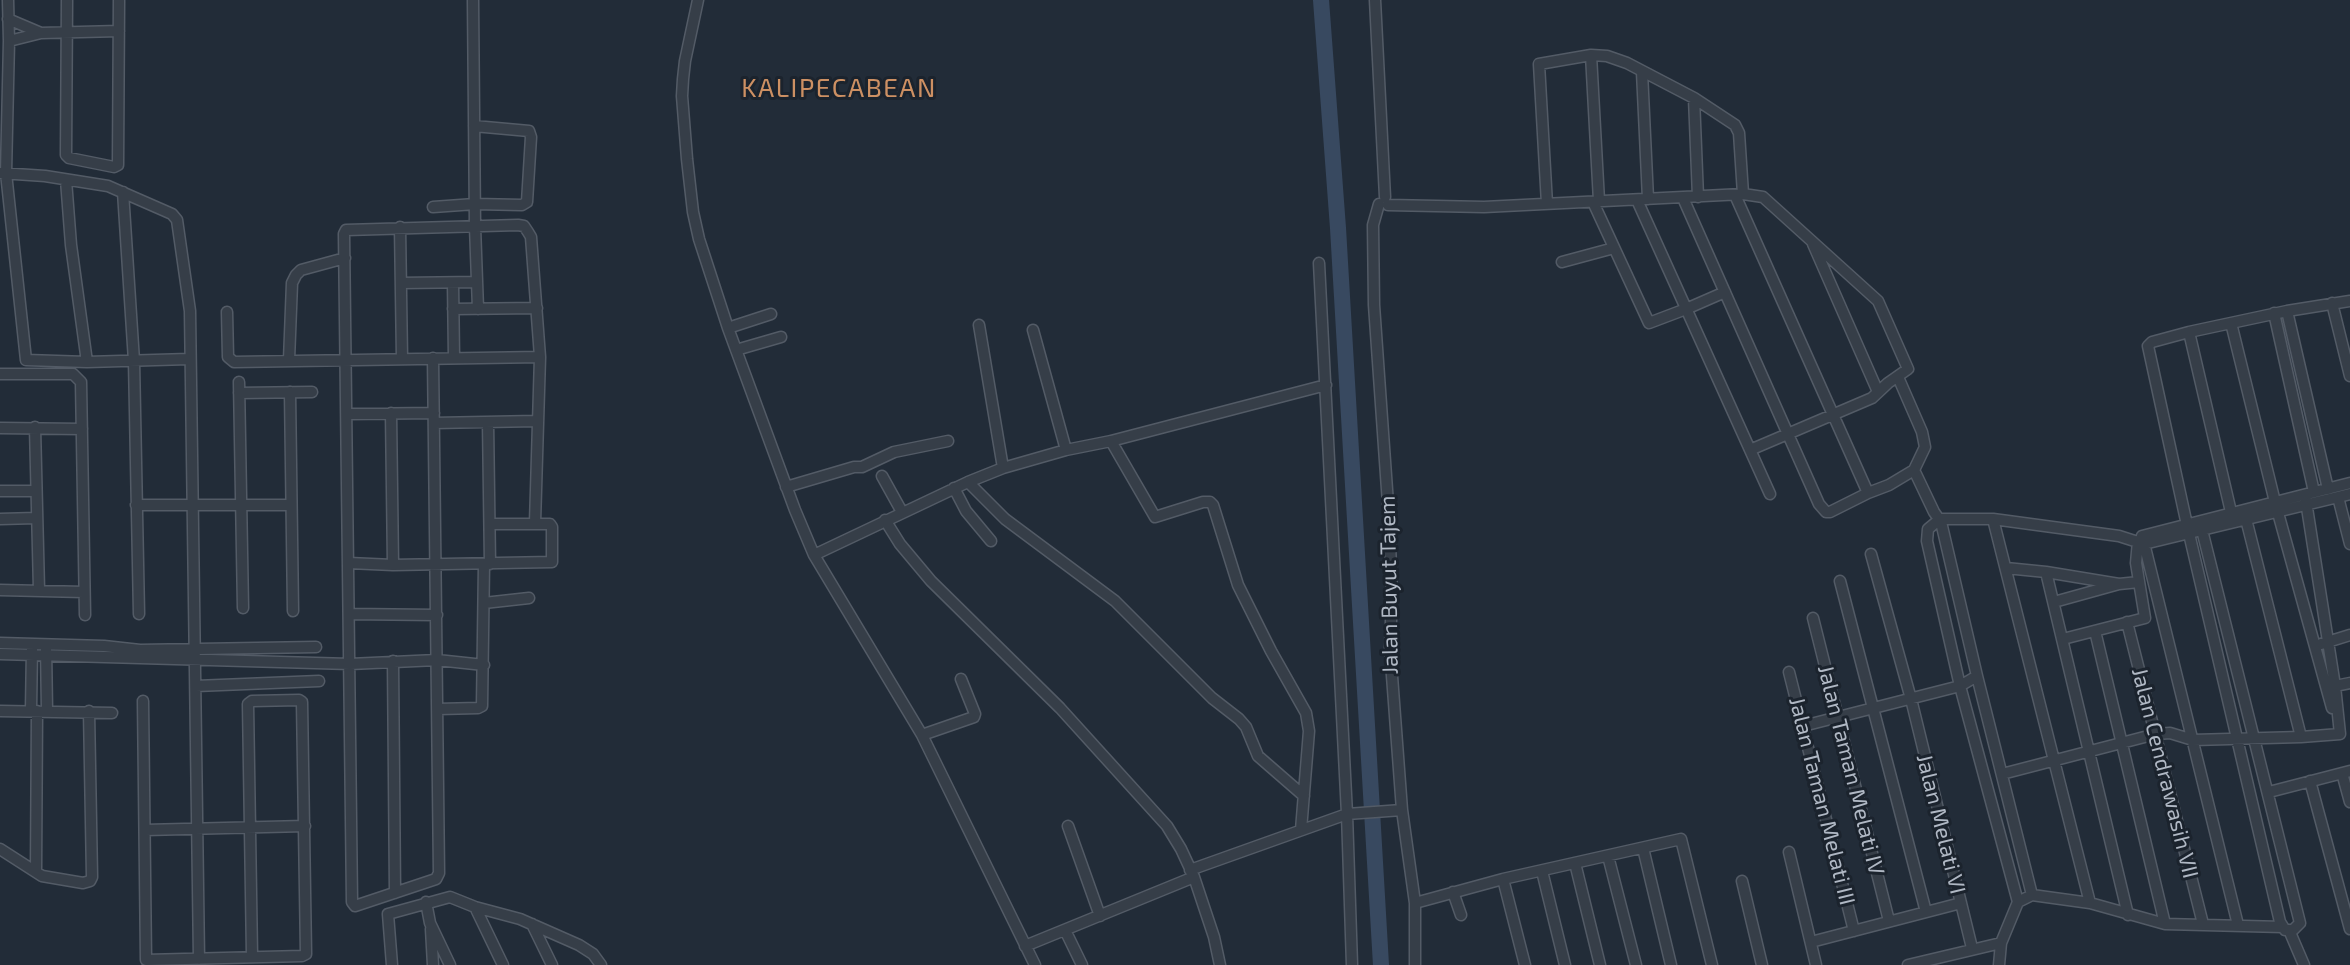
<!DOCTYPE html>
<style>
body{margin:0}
canvas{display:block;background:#222c38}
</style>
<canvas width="2350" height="965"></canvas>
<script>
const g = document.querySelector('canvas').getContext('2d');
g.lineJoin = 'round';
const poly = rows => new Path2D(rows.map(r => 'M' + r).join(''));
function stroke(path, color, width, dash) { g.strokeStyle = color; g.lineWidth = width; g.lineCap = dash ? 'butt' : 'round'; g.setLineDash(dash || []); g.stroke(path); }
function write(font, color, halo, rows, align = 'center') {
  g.font = font + ' "Exo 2",sans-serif'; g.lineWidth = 6; g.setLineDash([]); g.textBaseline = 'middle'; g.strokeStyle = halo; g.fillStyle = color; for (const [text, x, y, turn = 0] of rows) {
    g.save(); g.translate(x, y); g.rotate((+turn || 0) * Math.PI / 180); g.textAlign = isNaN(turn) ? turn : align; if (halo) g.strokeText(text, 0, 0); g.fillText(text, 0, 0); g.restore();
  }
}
stroke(poly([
 [1321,0,1338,228,1381,965]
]), '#384960', 16);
const minor = poly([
 [8,0,9,41,6,173,26,360,87,362,189,359],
 [67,0,66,155,69,158,114,167,118,165,119,0],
 [473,0,475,226,478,309],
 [698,0,685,61,683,79,682,96,687,159,693,212,699,239,728,328,795,510,814,555,922,735,1035,965],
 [1375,0,1385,197],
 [8,19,41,33,9,41],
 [41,33,119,31],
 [1591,55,1599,201],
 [1642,72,1648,199],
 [1694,98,1698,197],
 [0,173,45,176,108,186,172,214,177,220,190,311,199,959],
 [66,180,71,245,87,362],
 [123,192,134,361,139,614],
 [1735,195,1868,493,1889,485,1914,470,1925,447,1922,432,1898,377],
 [1683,198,1819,504,1826,512,1830,512,1868,493],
 [1637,200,1770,494],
 [1593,202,1649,323,1686,309,1725,292],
 [1379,204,1373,225,1374,305,1389,518,1392,593,1390,649,1402,810,1415,903,1415,965],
 [1547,204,1539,64,1591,55,1607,56,1627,63,1694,98,1735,125,1739,133,1743,194],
 [1388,205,1484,207,1743,194,1763,197,1878,301,1908,369,1888,383,1872,398,1750,450],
 [433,207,475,204,522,205,527,202,531,137,529,131,474,126],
 [400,227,402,359],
 [1813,244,1878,392],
 [1562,262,1614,248],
 [401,283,477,282],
 [453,283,454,358],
 [2332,303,2350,376],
 [453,309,537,308],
 [2287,311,2328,489],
 [227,312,228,357,234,362,540,357],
 [2274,313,2314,492],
 [2231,323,2275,502,2332,708],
 [979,325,1003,468],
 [728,328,771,314],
 [1033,330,1066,450],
 [2189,332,2231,512],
 [736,350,781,337],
 [433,358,439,873,436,879,355,906,352,902,344,234,346,230,518,225,524,226,528,232,531,237,540,357,535,523],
 [289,360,292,283,296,275,301,270,345,258],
 [0,374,73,374,81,382,85,615],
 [239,382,243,608],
 [290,392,293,611],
 [239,393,312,392],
 [391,413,393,565],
 [347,414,434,413],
 [488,422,490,564],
 [434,423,536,421],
 [35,427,39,590],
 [0,428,82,429],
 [1111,441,1155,517,1203,502,1210,502,1213,505,1238,585,1271,651,1306,713,1309,731,1301,830],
 [1914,470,1934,512,1941,522,1977,676,2032,895],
 [882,476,902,512],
 [968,482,1005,519,1115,601,1212,698,1239,719,1246,727,1258,756,1304,796],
 [786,487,854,467,862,467,894,452,948,441],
 [954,488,966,511,991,541],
 [0,491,36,491],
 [2338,497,2350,544],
 [136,505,291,505],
 [0,519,36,518],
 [1993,519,2090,903],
 [2246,519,2301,737],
 [885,520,900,544,931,581,1060,708,1167,826,1181,849,1194,877,1214,937,1220,965],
 [2202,530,2300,923,2293,930,2285,930,2280,922,2187,525,2148,346,2152,342,2189,332,2287,311,2350,301],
 [2142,536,2350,483],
 [2143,539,2238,925],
 [1871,554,1911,699,1972,948],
 [814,555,968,482,1003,468,1066,450,1111,441,1326,385],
 [349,563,393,565,552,562,552,527,550,524,490,524],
 [2006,568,2046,572,2119,584],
 [2046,572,2128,915],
 [1840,581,1926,912],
 [0,590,84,592],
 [2054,602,2119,584,2139,582],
 [484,603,529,598],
 [349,614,437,615],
 [1813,618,1889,921],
 [2127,622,2203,924],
 [2095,631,2165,924],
 [2063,639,2145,618,2136,563,2138,541],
 [0,643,104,646,140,650,316,647],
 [2321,644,2350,635],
 [46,647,47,711],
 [0,654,350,664,437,660,484,665],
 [393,661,395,893],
 [1789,672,1854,931],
 [196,686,319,681],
 [2330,687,2350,683],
 [143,701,146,960,302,956,306,954,302,702,299,700,252,701,248,704,252,956],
 [438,709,478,708,482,706,484,564],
 [31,710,32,648],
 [0,711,112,713],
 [1803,726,1960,686,1977,676],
 [922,735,974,717,975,714,961,679],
 [2342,773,2350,802],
 [2002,774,2156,734,2170,733,2193,740,2301,737,2340,734,2335,686,2305,495],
 [2310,781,2350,929],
 [2269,792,2350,771],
 [1068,826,1100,916],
 [145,830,305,826],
 [1643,848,1671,965],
 [0,849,42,876,83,883,90,881,92,877,89,711],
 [1789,852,1816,965],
 [1608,856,1636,965],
 [1575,863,1600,965],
 [1190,870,1347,814,1319,263],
 [1542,871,1565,965],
 [36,872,37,711],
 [1503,879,1525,965],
 [1742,881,1762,965],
 [1453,892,1461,915],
 [426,902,430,923,450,965],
 [2018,902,1960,686,1927,541,1928,529,1940,519,1993,519,2119,536,2144,544,2350,494],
 [1415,903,1503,879,1681,839,1712,965],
 [475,907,520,919,579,945,593,954,601,965],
 [532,924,552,965],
 [431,929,433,965],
 [1065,930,1082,965],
 [2289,930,2304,965],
 [1811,942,1961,903],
 [1025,946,1194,877],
 [392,965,388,914,450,897,475,907,503,965],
 [1352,965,1347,814,1402,810],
 [1908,965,2001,943],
 [1999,965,2001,943,2018,902,2032,895,2090,903,2165,924,2283,927]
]);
stroke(minor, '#535b66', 13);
stroke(minor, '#363e48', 10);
write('22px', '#b0b8c4', '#1b232d', [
 ["Jalan Buyut Tajem",1389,585,-91],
 ["Jalan Taman Melati IV",1851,770,76],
 ["Jalan Cendrawasih VII",2165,773,76],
 ["Jalan Taman Melati III",1822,801,76],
 ["Jalan Melati VI",1941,824,76]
]);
g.letterSpacing = '1.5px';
write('26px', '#cd9063', '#1b232d', [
 ["KALIPECABEAN",839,88]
]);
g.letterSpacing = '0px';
</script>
